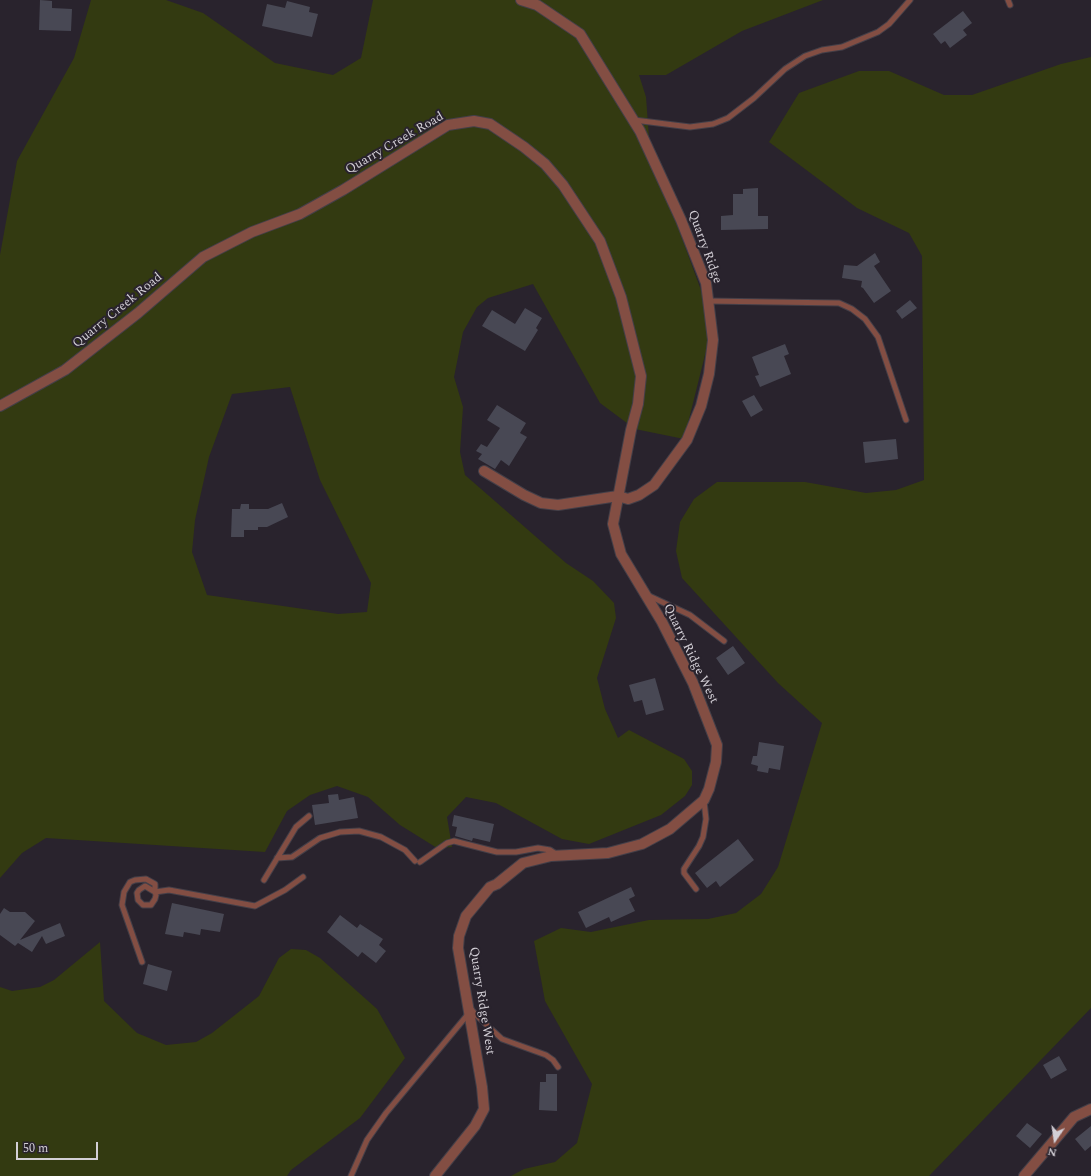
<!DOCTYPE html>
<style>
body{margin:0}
#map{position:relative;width:1091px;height:1176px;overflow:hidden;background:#29232d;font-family:Spectral,serif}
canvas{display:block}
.north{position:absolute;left:1035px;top:1120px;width:40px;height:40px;-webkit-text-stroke:3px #29232d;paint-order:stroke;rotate:193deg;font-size:11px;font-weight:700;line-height:16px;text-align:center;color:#d3cfd6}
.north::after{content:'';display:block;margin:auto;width:14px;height:18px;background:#d3cfd6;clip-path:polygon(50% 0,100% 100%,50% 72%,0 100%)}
.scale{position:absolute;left:16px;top:1142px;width:82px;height:18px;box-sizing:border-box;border:2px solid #d3cfd6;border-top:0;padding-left:5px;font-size:12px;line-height:14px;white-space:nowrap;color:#d3cfd6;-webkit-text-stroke:3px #29232d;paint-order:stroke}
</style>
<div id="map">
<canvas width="1091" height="1176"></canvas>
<div class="north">N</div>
<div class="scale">50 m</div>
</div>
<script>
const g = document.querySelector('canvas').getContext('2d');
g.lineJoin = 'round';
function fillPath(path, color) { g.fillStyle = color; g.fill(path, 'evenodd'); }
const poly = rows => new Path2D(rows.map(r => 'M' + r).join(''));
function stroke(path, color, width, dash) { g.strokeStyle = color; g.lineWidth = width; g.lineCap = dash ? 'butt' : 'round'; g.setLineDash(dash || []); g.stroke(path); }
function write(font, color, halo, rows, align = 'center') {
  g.font = font + ' Spectral,serif'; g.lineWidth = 4; g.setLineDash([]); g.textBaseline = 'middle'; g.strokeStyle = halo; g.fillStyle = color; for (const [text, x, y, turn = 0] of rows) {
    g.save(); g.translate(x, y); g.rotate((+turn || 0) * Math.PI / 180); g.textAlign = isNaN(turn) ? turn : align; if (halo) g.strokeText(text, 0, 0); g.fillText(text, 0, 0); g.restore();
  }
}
fillPath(poly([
 [91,0,166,0,203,13,275,63,333,75,361,58,373,0,823,0,742,31,666,75,639,75,646,97,650,151,713,323,684,439,635,429,600,403,533,284,488,298,477,307,463,332,454,377,463,407,460,452,465,475,566,563,593,581,614,603,616,618,597,678,605,709,618,738,629,730,684,759,692,771,692,785,685,796,661,815,589,844,562,839,496,803,466,797,447,817,452,847,437,848,400,825,368,797,337,786,310,795,287,811,265,852,46,838,22,853,0,878,0,255,17,161,74,58],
 [290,387,320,480,371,583,367,612,338,614,207,595,192,552,195,520,209,457,232,394],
 [1091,57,1091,1008,929,1176,511,1176,524,1169,555,1162,577,1143,592,1084,545,1001,534,941,561,928,591,932,649,920,708,919,736,913,761,894,778,867,822,723,778,683,682,578,676,551,680,522,694,499,717,482,805,482,866,493,896,490,924,480,922,256,909,233,857,208,769,142,799,93,859,71,889,71,944,95,972,95,1061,64],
 [100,942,104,1001,137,1033,166,1045,196,1042,212,1033,259,996,279,958,291,949,306,950,320,958,377,1009,405,1058,360,1118,291,1170,287,1176,0,1176,0,987,12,991,40,987,54,980]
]), '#333a11');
fillPath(poly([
 [40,0,52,1,52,8,72,9,71,31,39,30],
 [287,1,310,7,309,12,318,14,312,37,262,26,267,4,285,8],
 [963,11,972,23,963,30,967,35,950,48,945,41,941,44,933,34],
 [758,188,758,216,768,216,768,229,721,230,721,216,733,215,733,194,743,194,743,189],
 [875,253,880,262,874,266,891,291,874,303,863,288,861,287,862,281,842,278,844,265,857,266],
 [910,300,917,308,902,319,896,311],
 [525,308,542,318,536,328,538,330,525,351,482,326,492,310,515,324],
 [785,344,789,354,784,356,791,374,760,387,755,376,759,375,752,357],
 [754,395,763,410,751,417,742,401],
 [497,405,526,423,520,433,527,437,509,466,501,460,495,469,478,459,482,454,476,451,481,444,487,447,500,428,487,420],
 [896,439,898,459,865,463,863,442],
 [282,503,288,517,267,527,258,527,258,530,244,530,244,537,231,537,232,509,240,509,241,504,249,504,249,509,268,509],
 [733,646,745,663,728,675,716,658],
 [655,678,664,710,646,715,642,700,634,702,629,685],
 [759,742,784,746,780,770,769,768,768,773,757,771,758,766,751,764,753,756,757,756],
 [338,794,339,800,354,797,358,818,315,825,312,805,329,803,328,795],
 [454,815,494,824,490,842,473,838,472,841,455,836,457,827,452,826],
 [738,839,754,860,720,887,716,881,707,888,695,873],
 [631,887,635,896,629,899,635,911,611,922,609,917,586,928,578,912],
 [172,903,224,914,220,932,201,929,200,935,184,932,183,937,165,934],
 [4,908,10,912,25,912,35,921,20,940,60,923,65,936,46,944,42,936,32,952,18,943,15,946,0,935,0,914],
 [340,915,357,928,360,924,383,939,379,945,386,951,376,963,362,952,358,957,327,932],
 [148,964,172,971,167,991,143,984],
 [1059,1056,1067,1070,1051,1079,1043,1065],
 [546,1074,557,1074,557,1111,539,1110,540,1082,546,1082],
 [1027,1123,1042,1134,1030,1148,1016,1136],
 [1091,1126,1091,1146,1085,1151,1075,1139]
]), '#484854');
const service = poly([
 [1008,0,1010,5],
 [634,120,690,127,713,124,728,118,754,98,785,69,805,56,822,50,842,47,878,32,889,24,910,0],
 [708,301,839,303,852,309,865,319,878,337,906,420],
 [647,595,690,615,724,641],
 [277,858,292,857,320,838,340,832,359,831,381,837,405,850,415,861],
 [420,862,447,843,454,841,497,852,516,852,538,848,550,850,556,854],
 [264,880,296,827,309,816],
 [696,889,684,873,684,869,699,846,703,837,706,819,704,801],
 [142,962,122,905,124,892,130,882,135,880,146,879,155,884,155,892,156,895,155,899,151,905,143,905,138,900,137,893,139,890,145,886,155,892,169,890,255,906,285,890,303,877],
 [471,1009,476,1015,502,1039,546,1055,553,1060,558,1067],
 [351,1176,367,1140,386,1113,469,1013]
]);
const minor = poly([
 [0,406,65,370,138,313,203,257,252,232,300,214,343,190,448,125,474,121,490,124,524,147,545,164,563,185,600,241,621,297,641,376,638,404,631,430,613,524,621,554,662,622,693,683,717,745,716,762,709,789,704,800,670,829,642,844,608,853,551,856,523,863,497,884,490,887,466,916,459,936,458,948,482,1087,484,1109,475,1126,435,1176],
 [484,471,524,495,541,503,558,505,618,496,628,499,639,495,654,485,687,440,701,406,709,374,713,340,706,283,681,220,640,131,580,34,537,5,521,0],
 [1024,1176,1074,1117,1091,1109]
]);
stroke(service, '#443f48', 7);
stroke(minor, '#443f48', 12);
stroke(service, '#834e43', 5);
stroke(minor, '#834e43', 10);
write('13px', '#d3cfd6', '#29232d', [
 ["Quarry Creek Road",395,144,-30],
 ["Quarry Ridge",704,247,70],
 ["Quarry Creek Road",118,311,-39],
 ["Quarry Ridge West",690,654,64],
 ["Quarry Ridge West",481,1001,81]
]);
</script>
